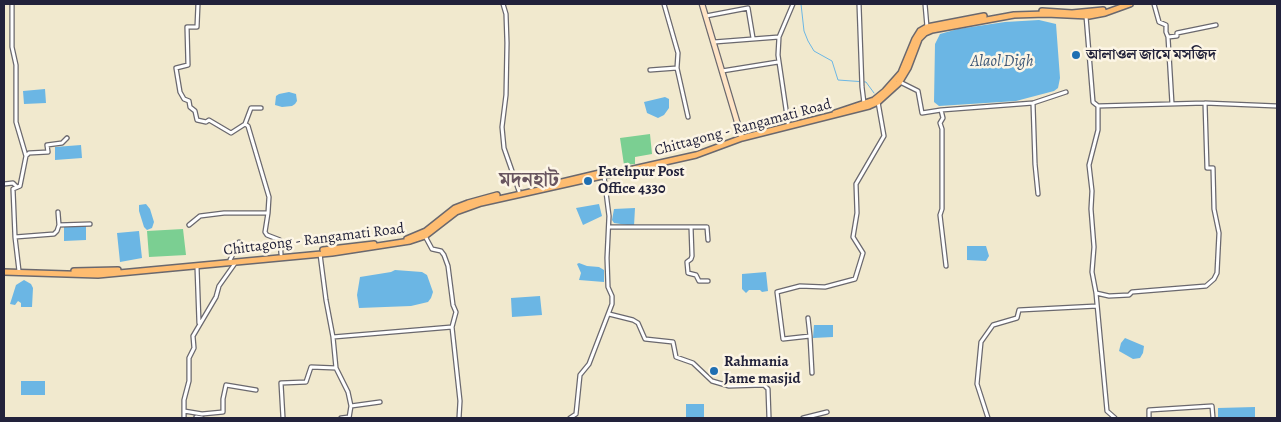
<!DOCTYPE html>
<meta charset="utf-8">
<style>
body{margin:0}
#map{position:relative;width:1281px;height:422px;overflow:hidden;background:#f1e9ce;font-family:Alegreya,serif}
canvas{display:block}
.frame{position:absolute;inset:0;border:5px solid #22223b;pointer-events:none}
</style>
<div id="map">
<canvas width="1281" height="422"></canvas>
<div class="frame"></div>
</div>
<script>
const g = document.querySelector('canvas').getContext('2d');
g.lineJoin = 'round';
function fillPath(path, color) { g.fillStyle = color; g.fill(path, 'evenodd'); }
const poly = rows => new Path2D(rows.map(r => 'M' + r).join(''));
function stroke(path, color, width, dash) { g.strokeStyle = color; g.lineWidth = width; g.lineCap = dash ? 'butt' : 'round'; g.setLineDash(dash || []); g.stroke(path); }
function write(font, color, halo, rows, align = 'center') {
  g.font = font + ' Alegreya,"Noto Serif Bengali",serif'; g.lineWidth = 5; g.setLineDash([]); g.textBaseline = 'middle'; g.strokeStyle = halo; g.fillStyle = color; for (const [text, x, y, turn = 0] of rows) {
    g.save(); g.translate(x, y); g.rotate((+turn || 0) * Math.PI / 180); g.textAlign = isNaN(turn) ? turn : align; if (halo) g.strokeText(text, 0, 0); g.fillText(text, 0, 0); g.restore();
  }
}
fillPath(poly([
 [650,134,652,154,635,157,635,164,624,165,620,138],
 [183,229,186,255,149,257,147,231]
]), '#7bcf92');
fillPath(poly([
 [1039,20,1056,24,1060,78,1058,88,1054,91,1016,101,1001,102,939,106,934,102,935,44,940,34,958,29,1005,22],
 [45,89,46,103,24,104,23,91],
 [289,92,296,94,297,101,295,104,292,106,282,107,275,105,276,96,279,94],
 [665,97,669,99,669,108,664,115,658,118,647,113,644,102],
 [81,145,82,158,55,160,55,147],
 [146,204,150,209,154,222,152,228,147,230,144,227,139,211,139,205],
 [599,204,602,216,583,225,576,208],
 [635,208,634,226,614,223,612,220,614,209],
 [64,226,86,226,86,240,64,241],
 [139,231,142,258,120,262,117,233],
 [967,246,986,246,989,256,986,261,967,260],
 [579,263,587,266,599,267,604,270,604,282,579,280,581,273,577,264],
 [395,270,422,272,427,275,433,292,431,298,428,302,411,306,359,308,357,295,360,277,391,272],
 [766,272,768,291,762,292,760,290,749,290,746,293,742,289,742,274],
 [24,280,31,284,33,288,32,307,21,307,21,303,18,301,15,305,10,304,16,285],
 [540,296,542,315,512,317,511,298],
 [814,325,833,325,833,337,813,338],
 [1125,338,1144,346,1143,353,1140,358,1133,359,1119,351,1121,343],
 [21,381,45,381,45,395,21,395],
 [686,404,704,404,704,418,686,418],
 [1255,407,1255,418,1218,418,1218,408]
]), '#6bb6e4');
stroke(poly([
 [801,4,804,31,808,41,814,51,832,61,838,80,866,82,874,93]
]), '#6bb6e4', 1);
const minor = poly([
 [12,4,12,47,16,65,16,122,26,156,20,186,13,189,15,237,19,271],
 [198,4,197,27,187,27,188,65,176,68,180,92,184,99,189,101,190,107,195,111,197,120,206,122,209,120,231,133,245,124,251,108,261,108],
 [503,4,506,14,507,43,506,95,502,127,504,148,519,191],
 [859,4,862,87,864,103],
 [925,4,927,27],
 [1154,4,1159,22,1166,25,1166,32,1168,37,1172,104],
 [706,16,748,8,753,38],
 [1086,16,1093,102,1098,106,1098,130,1089,165,1092,191,1091,209,1094,247,1092,272,1096,293,1107,411,1115,418],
 [1168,37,1177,36,1177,33,1216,25],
 [714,42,779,37],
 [677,68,688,117],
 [650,70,677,68,678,53,664,4],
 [722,71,778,62],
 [900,82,918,91,922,113,941,110,943,118,940,123,942,129,942,209,940,215,946,266],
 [1033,103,1035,164,1038,194],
 [1098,106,1205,103],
 [941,110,1033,103,1066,92],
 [788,123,778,55,779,37,793,4],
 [245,124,248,126,269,197,268,213],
 [27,155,29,153,48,152,47,145,62,143,67,138],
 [4,184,13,183,17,187],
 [58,212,59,225],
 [189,225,200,216,224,213,268,213,265,232,267,235,280,240,281,254],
 [609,227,707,227,708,240],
 [691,227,692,256,691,259,687,262,688,273,696,275,699,281,708,281],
 [425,236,432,249,441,251,444,255,448,266,453,305,456,312,452,327,460,401,459,418],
 [15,237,54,234,57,231,59,225,90,224],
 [320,254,326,300,333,337,336,368,348,392,351,406],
 [230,260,239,242],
 [197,267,199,323],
 [1096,293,1109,296,1129,295,1132,292,1206,286,1214,279,1217,273,1219,233,1214,209,1213,168,1207,168,1205,103,1277,106],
 [609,314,633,320,638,323,645,339,673,342,676,357,693,363,712,381,729,386,764,385,768,389,769,418],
 [808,318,810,336,783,339,777,292,800,286,825,287,855,279,863,253,853,237,857,213,856,184,884,136,878,102],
 [810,336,812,373],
 [333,337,452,327],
 [184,411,202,414,223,412,223,399,226,385,256,390],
 [184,418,184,400,189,381,189,358,194,348,193,336,216,297,219,286,236,262],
 [196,418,196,417,202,418],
 [283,418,281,383,306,382,311,367,336,368],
 [341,418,349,417],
 [349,418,351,406,380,402],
 [570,418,576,414,580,375,589,364,612,304,612,296,608,287,607,258,609,216,604,176],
 [803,418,827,412],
 [988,418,977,384,981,342,993,325,1017,318,1019,310,1097,306],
 [1149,418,1149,410,1212,406,1213,418]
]);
const secondary = poly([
 [702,4,741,135]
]);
const trunk = poly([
 [1042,11,1072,13,1103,10],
 [835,113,874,100,885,91,901,73,915,39,920,31,927,27,984,16],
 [562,182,600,173],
 [407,239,426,231,455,208,468,203,497,195],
 [323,250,374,244],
 [74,271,118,270],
 [4,272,98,275,332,253,410,241,425,236,456,212,481,203,696,155,742,138,869,106,878,102,899,83,908,68,919,39,925,33,932,30,1014,15,1046,14,1089,16,1105,13,1130,4]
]);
stroke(minor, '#6a686e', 5.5);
stroke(secondary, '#6a686e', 7);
stroke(trunk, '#6a686e', 8);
stroke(minor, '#fff', 3);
stroke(secondary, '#ffe4c6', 4.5);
stroke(trunk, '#febc70', 5);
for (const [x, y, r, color] of [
 [1076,55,5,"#1f6fb2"],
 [588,181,5,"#1f6fb2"],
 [714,371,5,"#1f6fb2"]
]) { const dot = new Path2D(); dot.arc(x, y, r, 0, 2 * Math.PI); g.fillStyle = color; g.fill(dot); stroke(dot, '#fcf5e5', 2); }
write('bold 15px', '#22223b', '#fcf5e5', [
 ["আলাওল জামে মসজিদ",1086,55],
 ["Fatehpur Post",598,172],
 ["Office 4330",598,189],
 ["Rahmania",724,362],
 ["Jame masjid",724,379]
], 'left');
write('15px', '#22223b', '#fcf5e5', [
 ["Chittagong - Rangamati Road",743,128,-15],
 ["Chittagong - Rangamati Road",314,240,-7]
]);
write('italic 16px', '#3c5676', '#fcf5e5', [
 ["Alaol Digh",1002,62]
]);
write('bold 20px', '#685560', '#fcf5e5', [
 ["মদনহাট",529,181]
]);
</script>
